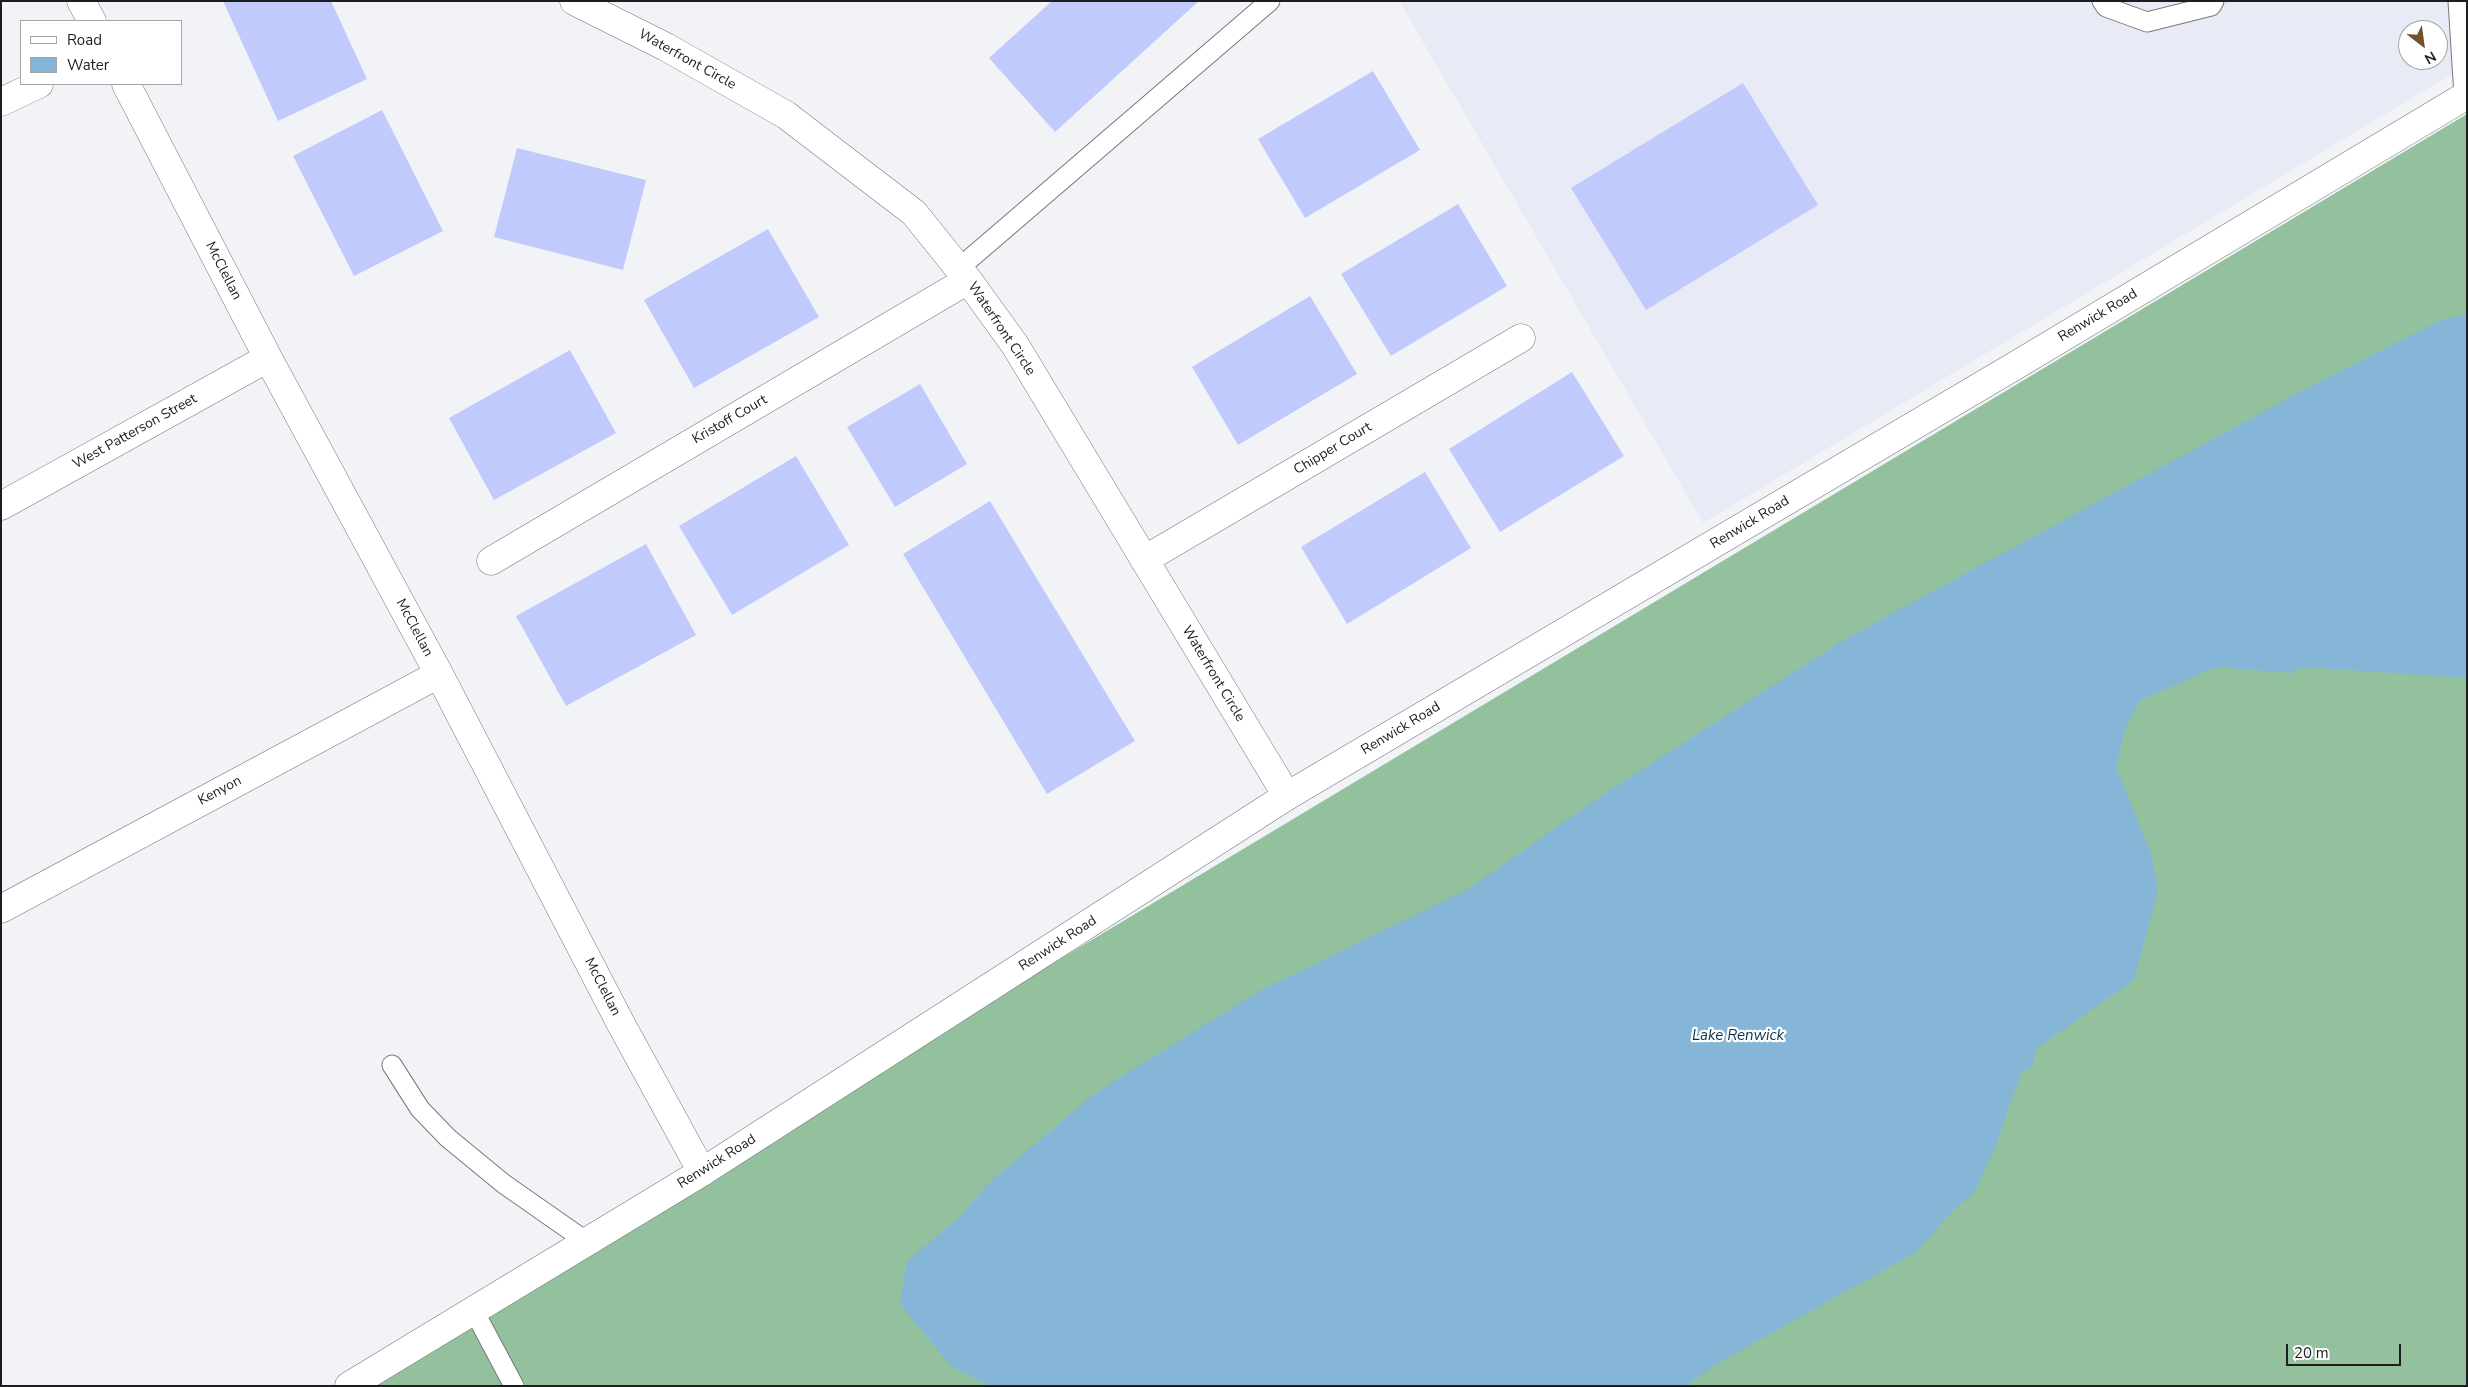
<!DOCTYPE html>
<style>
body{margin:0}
#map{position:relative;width:2468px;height:1387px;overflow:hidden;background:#f2f3f7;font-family:"Nunito Sans",sans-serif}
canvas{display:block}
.frame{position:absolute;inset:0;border:2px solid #1d1d1f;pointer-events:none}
.legend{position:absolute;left:20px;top:20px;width:162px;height:65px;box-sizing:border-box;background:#fff;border:1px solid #a5a5a5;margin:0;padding:6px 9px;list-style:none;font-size:15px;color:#1d1d1f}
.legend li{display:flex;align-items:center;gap:10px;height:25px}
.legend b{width:25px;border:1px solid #a5a5a5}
.north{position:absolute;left:2398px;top:20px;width:50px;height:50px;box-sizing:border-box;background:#fff;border:1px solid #a5a5a5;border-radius:50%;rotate:150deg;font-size:14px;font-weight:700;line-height:20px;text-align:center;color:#1d1d1f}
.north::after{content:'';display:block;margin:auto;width:18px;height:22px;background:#725328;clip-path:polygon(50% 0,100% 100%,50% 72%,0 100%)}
.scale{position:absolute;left:2286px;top:1344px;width:115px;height:22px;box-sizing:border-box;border:2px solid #1d1d1f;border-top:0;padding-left:6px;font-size:15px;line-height:18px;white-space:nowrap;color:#1d1d1f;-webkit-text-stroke:4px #fff;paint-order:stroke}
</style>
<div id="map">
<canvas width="2468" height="1387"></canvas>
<div class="frame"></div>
<ul class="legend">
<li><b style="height:6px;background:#fff"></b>Road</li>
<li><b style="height:14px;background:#85b6d8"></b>Water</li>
</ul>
<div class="north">N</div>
<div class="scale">20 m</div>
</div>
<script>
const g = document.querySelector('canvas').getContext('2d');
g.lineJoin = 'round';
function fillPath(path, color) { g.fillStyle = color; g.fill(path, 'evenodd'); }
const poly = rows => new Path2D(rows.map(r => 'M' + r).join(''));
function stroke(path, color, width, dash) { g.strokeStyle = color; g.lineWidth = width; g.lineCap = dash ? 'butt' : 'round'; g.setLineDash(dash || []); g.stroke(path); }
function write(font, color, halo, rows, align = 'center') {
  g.font = font + ' "Nunito Sans",sans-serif'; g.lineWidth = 4.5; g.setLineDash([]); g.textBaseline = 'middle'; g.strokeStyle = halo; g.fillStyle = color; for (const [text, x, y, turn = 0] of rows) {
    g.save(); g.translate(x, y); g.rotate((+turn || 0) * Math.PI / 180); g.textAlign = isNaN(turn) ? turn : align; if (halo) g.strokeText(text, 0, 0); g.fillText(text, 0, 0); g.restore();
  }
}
fillPath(poly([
 [1399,1,2467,1,2467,65,1703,523],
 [2408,30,2438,30,2438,60,2408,60]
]), '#e8eaf6');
fillPath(poly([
 [2467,114,2467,1386,349,1386]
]), '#93c19d');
fillPath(poly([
 [2467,315,2467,678,2303,667,2291,673,2216,667,2139,701,2125,730,2116,767,2151,853,2158,890,2134,980,2037,1048,2032,1066,2021,1073,1995,1148,1974,1193,1953,1210,1916,1252,1713,1366,1687,1386,990,1386,952,1367,907,1313,900,1302,907,1261,957,1219,989,1183,1088,1099,1108,1085,1261,990,1467,890,1601,796,1847,638,2307,388,2441,320]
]), '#85b6d8');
fillPath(poly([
 [223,1,331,1,367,79,278,121],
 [1052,1,1199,1,1055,132,989,58],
 [1373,71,1420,150,1305,218,1258,139],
 [1743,83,1818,205,1646,310,1571,188],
 [382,110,443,231,354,276,293,156],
 [517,148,646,180,623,270,494,237],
 [1458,204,1507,286,1391,356,1341,274],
 [768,229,819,317,694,388,644,300],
 [1310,296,1357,374,1238,445,1192,367],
 [570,350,616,433,494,500,449,418],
 [1572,372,1624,456,1500,532,1449,449],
 [920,384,967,464,895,507,847,427],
 [796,456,849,545,732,615,679,526],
 [1425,472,1471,548,1347,624,1301,547],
 [990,501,1135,741,1047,794,903,554],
 [646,544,696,635,566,706,516,616]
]), '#c1cafd');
const lane = poly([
 [2102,1,2106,7,2147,22,2211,6,2214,1],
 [2458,1,2464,96],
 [958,269,1270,1],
 [392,1065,420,1109,448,1138,504,1184,587,1242],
 [474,1311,514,1386]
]);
const street = poly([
 [81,1,92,21],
 [574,1,666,47,786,115,914,213,968,280,1015,345,1287,796],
 [126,84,268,358,439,674,621,1024,702,1172],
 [1,102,39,84],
 [1,506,268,358],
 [1144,560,1521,338],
 [491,561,968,280],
 [1,909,439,674]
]);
const secondary = poly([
 [349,1386,702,1172,1287,796,2013,367,2467,95]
]);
stroke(lane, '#78787c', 21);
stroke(street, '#78787c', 29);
stroke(secondary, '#78787c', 29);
stroke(lane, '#fff', 19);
stroke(street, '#fff', 28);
stroke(secondary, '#fff', 28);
write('14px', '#1d1d1f', '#fff', [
 ["Waterfront Circle",687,60,29],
 ["McClellan",223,271,63],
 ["Renwick Road",2098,316,-31],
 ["Waterfront Circle",1001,329,56],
 ["Kristoff Court",730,420,-30],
 ["West Patterson Street",135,432,-29],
 ["Chipper Court",1333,449,-31],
 ["Renwick Road",1750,523,-31],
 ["McClellan",414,628,62],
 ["Waterfront Circle",1213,674,59],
 ["Renwick Road",1401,729,-31],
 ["Kenyon",220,791,-28],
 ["Renwick Road",1058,944,-33],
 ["McClellan",602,987,63],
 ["Renwick Road",717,1162,-32]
]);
write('italic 15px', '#09334a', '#fff', [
 ["Lake Renwick",1738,1036]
]);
</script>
